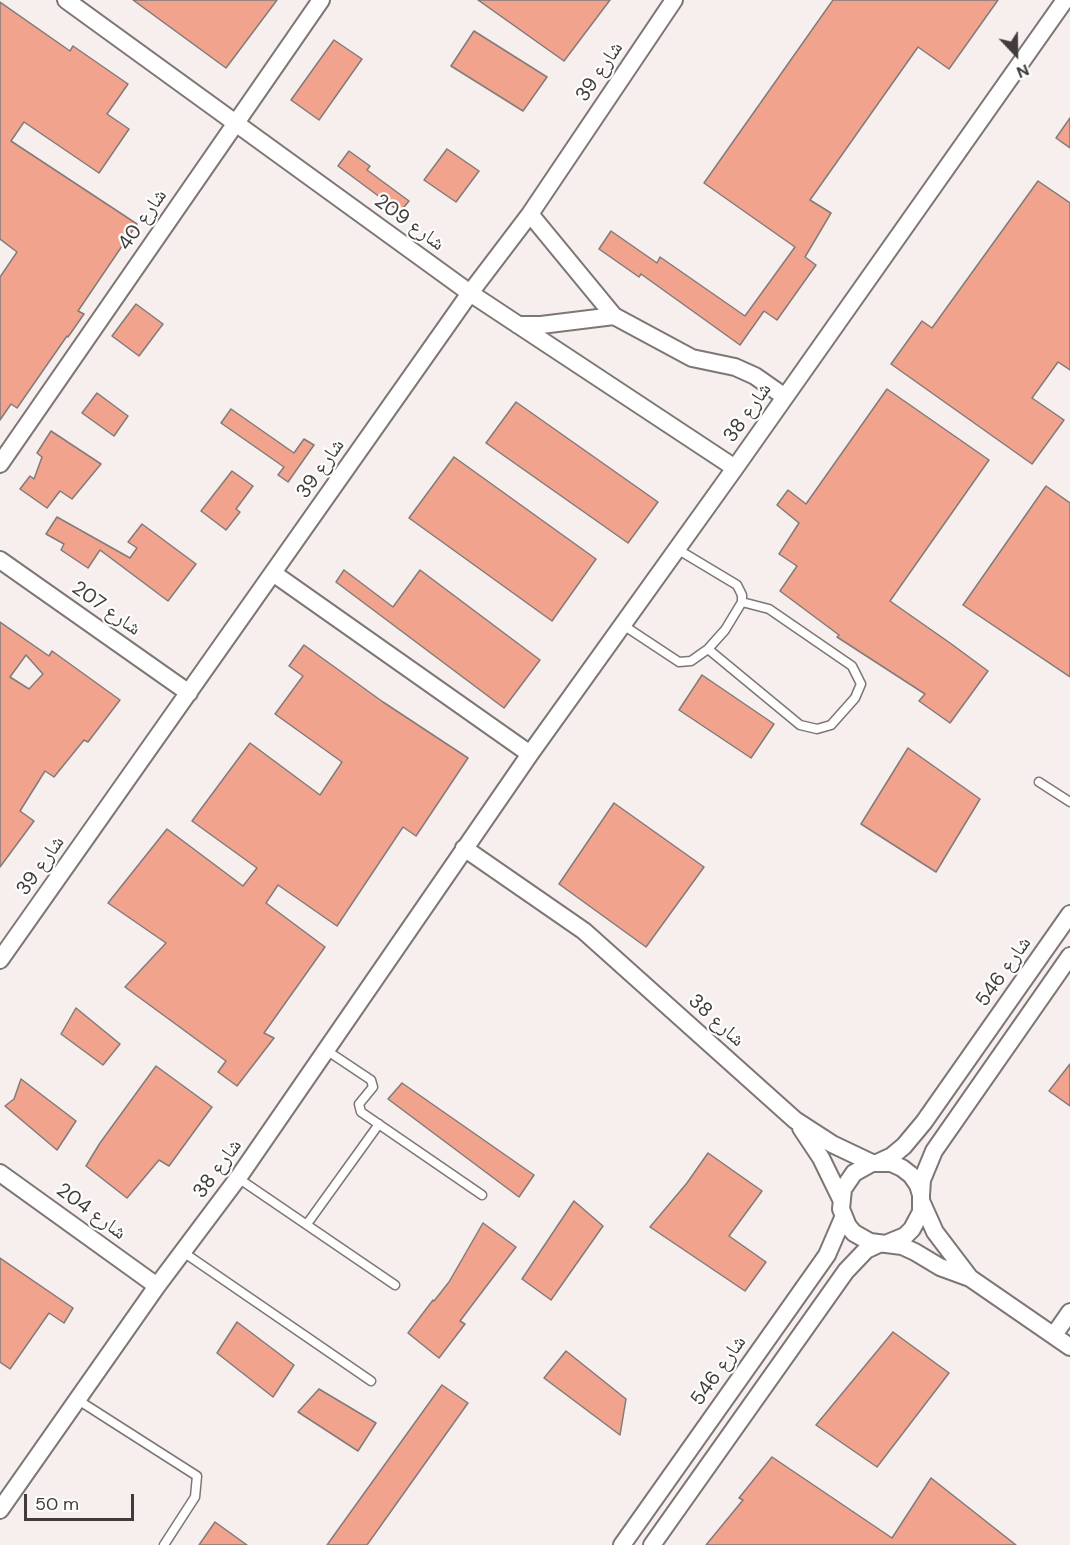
<!DOCTYPE html>
<meta charset="utf-8">
<style>
body{margin:0}
#map{position:relative;width:1070px;height:1545px;overflow:hidden;background:#f7efed;font-family:"DM Sans",sans-serif}
canvas{display:block}
.north{position:absolute;left:986px;top:24px;width:60px;height:60px;-webkit-text-stroke:4px #fefefe;paint-order:stroke;rotate:158deg;font-size:16px;font-weight:700;line-height:24px;text-align:center;color:#3f3c3b}
.north::after{content:'';display:block;margin:auto;width:21px;height:27px;background:#3f3c3b;clip-path:polygon(50% 0,100% 100%,50% 72%,0 100%)}
.scale{position:absolute;left:24px;top:1494px;width:110px;height:27px;box-sizing:border-box;border:3px solid #3f3c3b;border-top:0;padding-left:8px;font-size:18px;line-height:21px;white-space:nowrap;color:#3f3c3b;-webkit-text-stroke:4px #fefefe;paint-order:stroke}
</style>
<div id="map">
<canvas width="1070" height="1545"></canvas>
<div class="north">N</div>
<div class="scale">50 m</div>
</div>
<script>
const g = document.querySelector('canvas').getContext('2d');
g.lineJoin = 'round';
function fillPath(path, color) { g.fillStyle = color; g.fill(path, 'evenodd'); }
const poly = rows => new Path2D(rows.map(r => 'M' + r).join(''));
function stroke(path, color, width, dash) { g.strokeStyle = color; g.lineWidth = width; g.lineCap = dash ? 'butt' : 'round'; g.setLineDash(dash || []); g.stroke(path); }
function write(font, color, halo, rows, align = 'center') {
  g.font = font + ' "DM Sans","Noto Naskh Arabic",sans-serif'; g.lineWidth = 4.5; g.setLineDash([]); g.textBaseline = 'middle'; g.strokeStyle = halo; g.fillStyle = color; for (const [text, x, y, turn = 0] of rows) {
    g.save(); g.translate(x, y); g.rotate((+turn || 0) * Math.PI / 180); g.textAlign = isNaN(turn) ? turn : align; if (halo) g.strokeText(text, 0, 0); g.fillText(text, 0, 0); g.restore();
  }
}
const building = poly([
 [133,0,277,0,226,68,133,0],
 [478,0,610,0,564,61,478,0],
 [833,0,998,0,949,69,918,47,810,200,831,213,805,257,816,265,777,320,764,311,740,345,641,274,639,277,599,249,611,231,657,263,660,257,745,316,795,247,704,183,833,0],
 [0,2,70,51,73,46,128,84,107,114,129,129,99,173,24,122,11,141,137,224,78,311,84,314,68,337,67,336,17,408,11,404,0,420,0,277,17,252,0,239,0,2],
 [474,31,547,77,523,111,451,66,474,31],
 [334,40,362,59,319,120,291,100,334,40],
 [1070,118,1070,148,1056,138,1070,118],
 [447,149,479,171,456,202,424,180,447,149],
 [349,151,370,166,367,170,409,201,400,212,338,166,349,151],
 [1038,181,1070,203,1070,370,1058,362,1032,398,1064,420,1032,464,891,364,922,321,932,328,1038,181],
 [136,304,163,324,139,356,112,336,136,304],
 [887,389,989,460,890,601,950,643,988,671,950,723,919,701,925,694,837,637,839,635,780,591,797,566,779,554,799,523,777,505,788,490,806,504,887,389],
 [97,393,128,416,114,436,82,413,97,393],
 [516,402,658,502,628,543,486,443,516,402],
 [231,409,294,453,304,439,314,445,288,482,278,475,284,467,221,423,231,409],
 [51,431,101,464,72,499,60,491,47,508,20,489,30,476,34,479,42,457,37,453,51,431],
 [454,457,596,559,552,621,409,518,454,457],
 [232,471,253,486,236,509,240,512,226,530,201,511,232,471],
 [1046,486,1070,503,1070,677,963,605,1046,486],
 [57,517,130,558,137,548,128,542,142,524,196,564,168,601,100,550,88,568,61,550,64,544,46,534,57,517],
 [344,570,393,607,420,570,540,660,504,708,336,582,344,570],
 [0,622,49,656,52,651,120,700,88,742,84,740,54,777,45,771,20,811,34,821,0,867,0,622],
 [26,655,43,674,29,689,10,677,26,655],
 [304,645,383,702,468,758,416,836,403,827,337,926,278,885,266,903,325,947,264,1033,274,1038,237,1086,218,1072,226,1061,125,987,166,943,108,903,167,829,243,886,257,868,192,821,250,743,320,795,342,762,275,714,303,676,289,666,304,645],
 [702,675,774,724,751,758,679,710,702,675],
 [908,748,980,799,936,872,861,824,908,748],
 [614,803,704,867,646,947,559,884,614,803],
 [76,1008,120,1044,103,1065,61,1034,76,1008],
 [1070,1064,1070,1106,1049,1091,1070,1064],
 [156,1066,212,1107,169,1166,159,1160,127,1198,86,1166,100,1143,156,1066],
 [21,1079,76,1121,57,1150,5,1106,14,1099,21,1079],
 [402,1083,534,1175,519,1197,388,1099,402,1083],
 [708,1153,762,1191,729,1236,766,1262,745,1291,650,1227,687,1183,708,1153],
 [574,1201,603,1226,551,1300,522,1279,574,1201],
 [483,1223,516,1247,460,1321,465,1324,439,1358,408,1333,433,1300,434,1301,449,1282,483,1223],
 [0,1258,73,1308,64,1323,49,1313,10,1369,0,1362,0,1258],
 [237,1322,294,1365,273,1397,217,1353,237,1322],
 [893,1332,949,1373,877,1467,816,1425,893,1332],
 [566,1351,626,1399,620,1435,544,1378,566,1351],
 [442,1385,468,1403,367,1545,327,1545,442,1385],
 [319,1389,376,1423,358,1451,298,1412,319,1389],
 [772,1457,892,1538,931,1478,1016,1545,706,1545,743,1500,739,1498,772,1457],
 [215,1522,247,1545,199,1545,215,1522]
]);
fillPath(building, '#f1a38d');
stroke(building, '#827b79', 1.5);
const service = poly([
 [623,625,679,662,691,661,708,649,725,630,742,602,742,595,737,585,677,549],
 [708,649,800,725,817,729,831,725,855,698,861,684,852,666,769,609,742,602],
 [1039,782,1070,802],
 [326,1050,371,1080,373,1087,359,1104,361,1112,482,1195],
 [238,1178,395,1285],
 [307,1224,379,1124],
 [183,1252,371,1381],
 [78,1400,197,1476,195,1497,164,1545]
]);
const minor = poly([
 [66,0,470,293,735,468],
 [530,214,614,316,692,358,735,367,755,376,785,397],
 [518,325,541,325,614,316],
 [0,464,321,0],
 [0,560,189,693],
 [273,573,530,754],
 [464,848,584,931,795,1120,832,1144,872,1163],
 [0,960,470,293,530,214,674,0],
 [801,1128,821,1158,841,1199],
 [879,1162,892,1156,904,1146,924,1122,1070,914],
 [0,1173,157,1286],
 [921,1195,922,1180,934,1151,1070,956],
 [922,1203,935,1232,970,1278],
 [888,1243,905,1236,912,1229,921,1212,921,1195,918,1185,911,1175,902,1168,891,1163,872,1163,854,1173,843,1189,841,1209,848,1226,854,1233,870,1242,902,1246,915,1252,940,1267,970,1278,1070,1347],
 [1054,1335,1070,1312],
 [0,1510,157,1286,238,1178,530,754,735,468,1065,0],
 [622,1545,827,1255,843,1218],
 [652,1545,846,1271,866,1250,879,1244]
]);
stroke(service, '#7e7674', 11);
stroke(minor, '#7e7674', 20);
stroke(service, '#fff', 8);
stroke(minor, '#fff', 16);
write('20px', '#3f3c3b', '#fefefe', [
 ["شارع 39",600,72,-56],
 ["شارع 40",143,220,-55],
 ["شارع 209",409,223,36],
 ["شارع 38",748,413,-55],
 ["شارع 39",321,469,-55],
 ["شارع 207",106,609,35],
 ["شارع 39",41,866,-55],
 ["شارع 546",1004,972,-55],
 ["شارع 38",716,1021,42],
 ["شارع 38",218,1169,-54],
 ["شارع 204",91,1212,36],
 ["شارع 546",719,1371,-55]
]);
</script>
